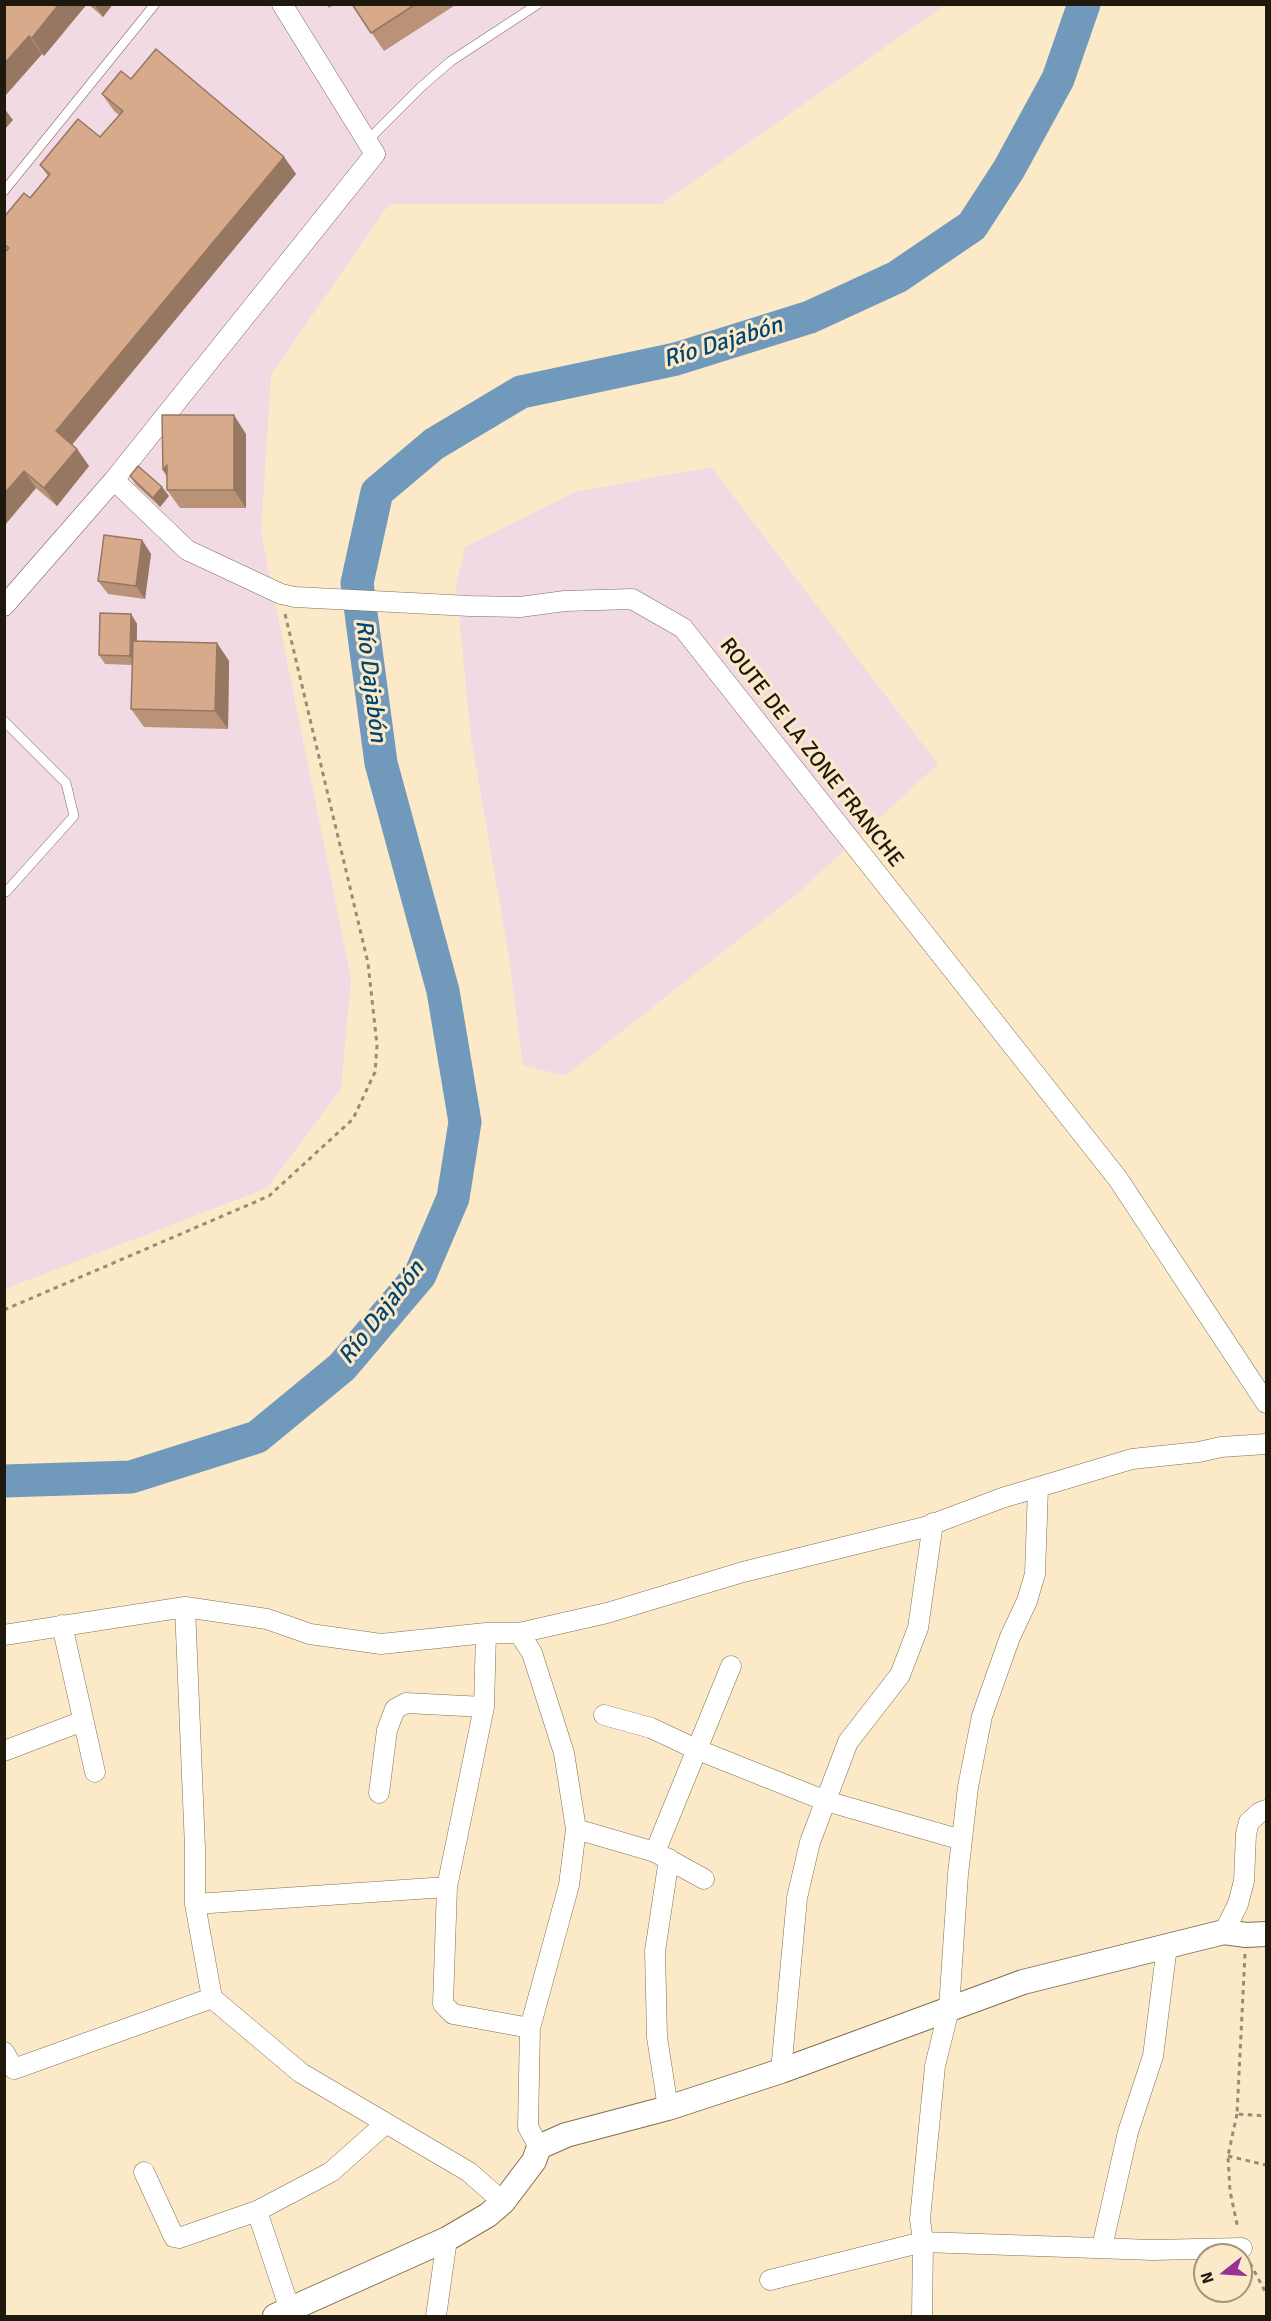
<!DOCTYPE html>
<meta charset="utf-8">
<style>
body{margin:0}
#map{position:relative;width:1271px;height:2321px;overflow:hidden;background:#fce9c8;font-family:Signika,sans-serif}
canvas{display:block}
.frame{position:absolute;inset:0;border:6px solid #1f180c;pointer-events:none}
.north{position:absolute;left:1193px;top:2243px;width:60px;height:60px;box-sizing:border-box;background:#fce9c8;border:2px solid #a4957d;border-radius:50%;rotate:253deg;font-size:16px;font-weight:700;line-height:24px;text-align:center;color:#1f180c}
.north::after{content:'';display:block;margin:auto;width:21px;height:27px;background:#973296;clip-path:polygon(50% 0,100% 100%,50% 72%,0 100%)}
</style>
<div id="map">
<canvas width="1271" height="2321"></canvas>
<div class="frame"></div>
<div class="north">N</div>
</div>
<script>
const g = document.querySelector('canvas').getContext('2d');
g.lineJoin = 'round';
function fillPath(path, color) { g.fillStyle = color; g.fill(path, 'evenodd'); }
const poly = rows => new Path2D(rows.map(r => 'M' + r).join(''));
function stroke(path, color, width, dash) { g.strokeStyle = color; g.lineWidth = width; g.lineCap = dash ? 'butt' : 'round'; g.setLineDash(dash || []); g.stroke(path); }
function write(font, color, halo, rows, align = 'center') {
  g.font = font + ' Signika,sans-serif'; g.lineWidth = 6; g.setLineDash([]); g.textBaseline = 'middle'; g.strokeStyle = halo; g.fillStyle = color; for (const [text, x, y, turn = 0] of rows) {
    g.save(); g.translate(x, y); g.rotate((+turn || 0) * Math.PI / 180); g.textAlign = isNaN(turn) ? turn : align; if (halo) g.strokeText(text, 0, 0); g.fillText(text, 0, 0); g.restore();
  }
}
fillPath(poly([
 [5,5,945,5,661,204,389,204,271,375,261,532,351,979,341,1089,267,1188,5,1289],
 [711,467,938,764,798,893,565,1076,523,1065,508,951,471,738,456,586,465,547,575,492]
]), '#f2dae5');
stroke(poly([
 [4,1481,131,1477,257,1437,342,1367,420,1275,453,1198,465,1122,443,991,381,763,357,583,377,492,434,444,521,392,676,359,810,317,897,277,972,226,1009,169,1058,79,1084,4]
]), '#7199bb', 33);
const service = poly([
 [367,141,421,87,451,61,538,4],
 [4,191,155,4],
 [4,721,66,783,74,816,6,892]
]);
const minor = poly([
 [114,480,187,550,281,594,295,597,470,606,520,607,565,601,632,599,683,628,1118,1179,1266,1403],
 [4,606,114,480,375,154,282,4],
 [185,1607,195,1848,195,1904,212,1998],
 [62,1625,95,1772],
 [486,1633,484,1707,447,1887,443,2004,453,2014,530,2028],
 [519,1633,532,1653,564,1753,576,1829,569,1885,530,2028,528,2127,539,2147],
 [4,1635,185,1607,267,1619,310,1634,381,1644,486,1633,519,1633,607,1613,743,1572,925,1527,1002,1498,1132,1459,1199,1452,1221,1447,1266,1444],
 [604,1715,651,1728,698,1750,826,1801,962,1840],
 [4,1751,83,1721],
 [379,1793,387,1730,395,1709,406,1703,484,1707],
 [576,1829,655,1852,704,1879],
 [655,1852,731,1666],
 [195,1904,447,1887],
 [1224,1932,1238,1904,1244,1881,1246,1834,1249,1822,1259,1813,1266,1810],
 [4,2052,14,2069,212,1998,301,2073,469,2172,503,2202],
 [781,2071,797,1898,810,1842,848,1742,900,1675,918,1628,933,1523],
 [668,2108,657,2037,655,1951,669,1859],
 [144,2172,174,2237,179,2238,257,2211,331,2172,385,2124],
 [257,2211,290,2310],
 [1102,2247,1128,2132,1153,2056,1167,1946],
 [770,2280,923,2242,1153,2250,1242,2248],
 [436,2316,447,2239],
 [922,2316,923,2242,920,2219,935,2066,949,2009,958,1874,968,1787,982,1716,1010,1637,1027,1601,1035,1574,1038,1488]
]);
const tertiary = poly([
 [275,2316,447,2239,488,2215,503,2202,534,2161,539,2147,566,2135,668,2108,781,2071,1023,1982,1224,1932,1246,1935,1266,1934]
]);
stroke(service, '#816f52', 10);
stroke(minor, '#816f52', 21);
stroke(tertiary, '#816f52', 26);
stroke(poly([
 [4,1310,269,1196,353,1119,375,1072,377,1045,368,963,285,614],
 [1245,1954,1237,2114,1266,2116],
 [1237,2114,1228,2156,1230,2191,1238,2229],
 [1228,2156,1266,2165],
 [1250,2263,1266,2293]
]), '#998b74', 3, [4.5, 4.5]);
stroke(service, '#fff', 9);
stroke(minor, '#fff', 20);
stroke(tertiary, '#fff', 24);
fillPath(poly([
 [4,4,87,4,44,56,42,54,4,97],
 [88,4,113,4,103,17],
 [326,4,335,4,329,8],
 [352,4,457,4,384,51],
 [131,79,284,157,296,174,72,445,77,449,89,466,57,506,36,488,4,526,5,252,4,251,4,217,30,198,48,176,40,165,100,137,119,115,114,111,102,94],
 [246,434,246,508,180,508,167,490,167,477,163,470],
 [130,476,162,487,169,496,160,507,136,485],
 [142,540,151,554,145,599,108,594,98,581],
 [131,614,137,624,137,641,217,643,229,661,228,729,144,727,131,709,133,665,105,664,99,655]
]), '#b99278');
fillPath(poly([
 [59,4,87,4,44,56,32,38],
 [94,4,113,4,103,17],
 [29,36,42,54,4,97,4,64],
 [4,108,13,120,4,130],
 [284,157,296,174,68,449,56,431],
 [234,415,246,434,246,508,234,490],
 [77,449,89,466,57,506,44,488],
 [167,465,175,488,163,470],
 [24,471,36,488,4,526,4,494],
 [162,487,169,496,160,507,153,498],
 [142,540,151,554,145,599,136,586],
 [131,614,137,624,136,665,130,656],
 [217,643,229,661,228,729,215,711]
]), '#967761');
const building = poly([
 [4,4,59,4,32,38,29,36,4,64,4,4],
 [352,4,416,4,371,33,352,4],
 [156,49,284,157,56,431,77,449,44,488,24,471,4,494,4,253,9,248,4,244,4,217,24,193,30,198,50,174,40,165,78,119,100,137,123,111,102,94,121,71,131,79,156,49],
 [162,415,234,415,234,490,167,490,167,465,163,470,162,415],
 [138,466,162,487,153,498,130,476,138,466],
 [104,535,142,540,136,586,98,581,104,535],
 [100,613,131,614,130,656,99,655,100,613],
 [133,641,217,643,215,711,131,709,133,641]
]);
fillPath(building, '#d7aa8b');
stroke(building, '#967761', 1.5);
write('22px', '#1f180c', '#fce9c8', [
 ["ROUTE DE LA ZONE FRANCHE",811,753,52]
]);
write('italic 24px', '#004673', '#fce9c8', [
 ["Río Dajabón",723,343,-17],
 ["Río Dajabón",370,681,83],
 ["Río Dajabón",382,1313,-52]
]);
</script>
